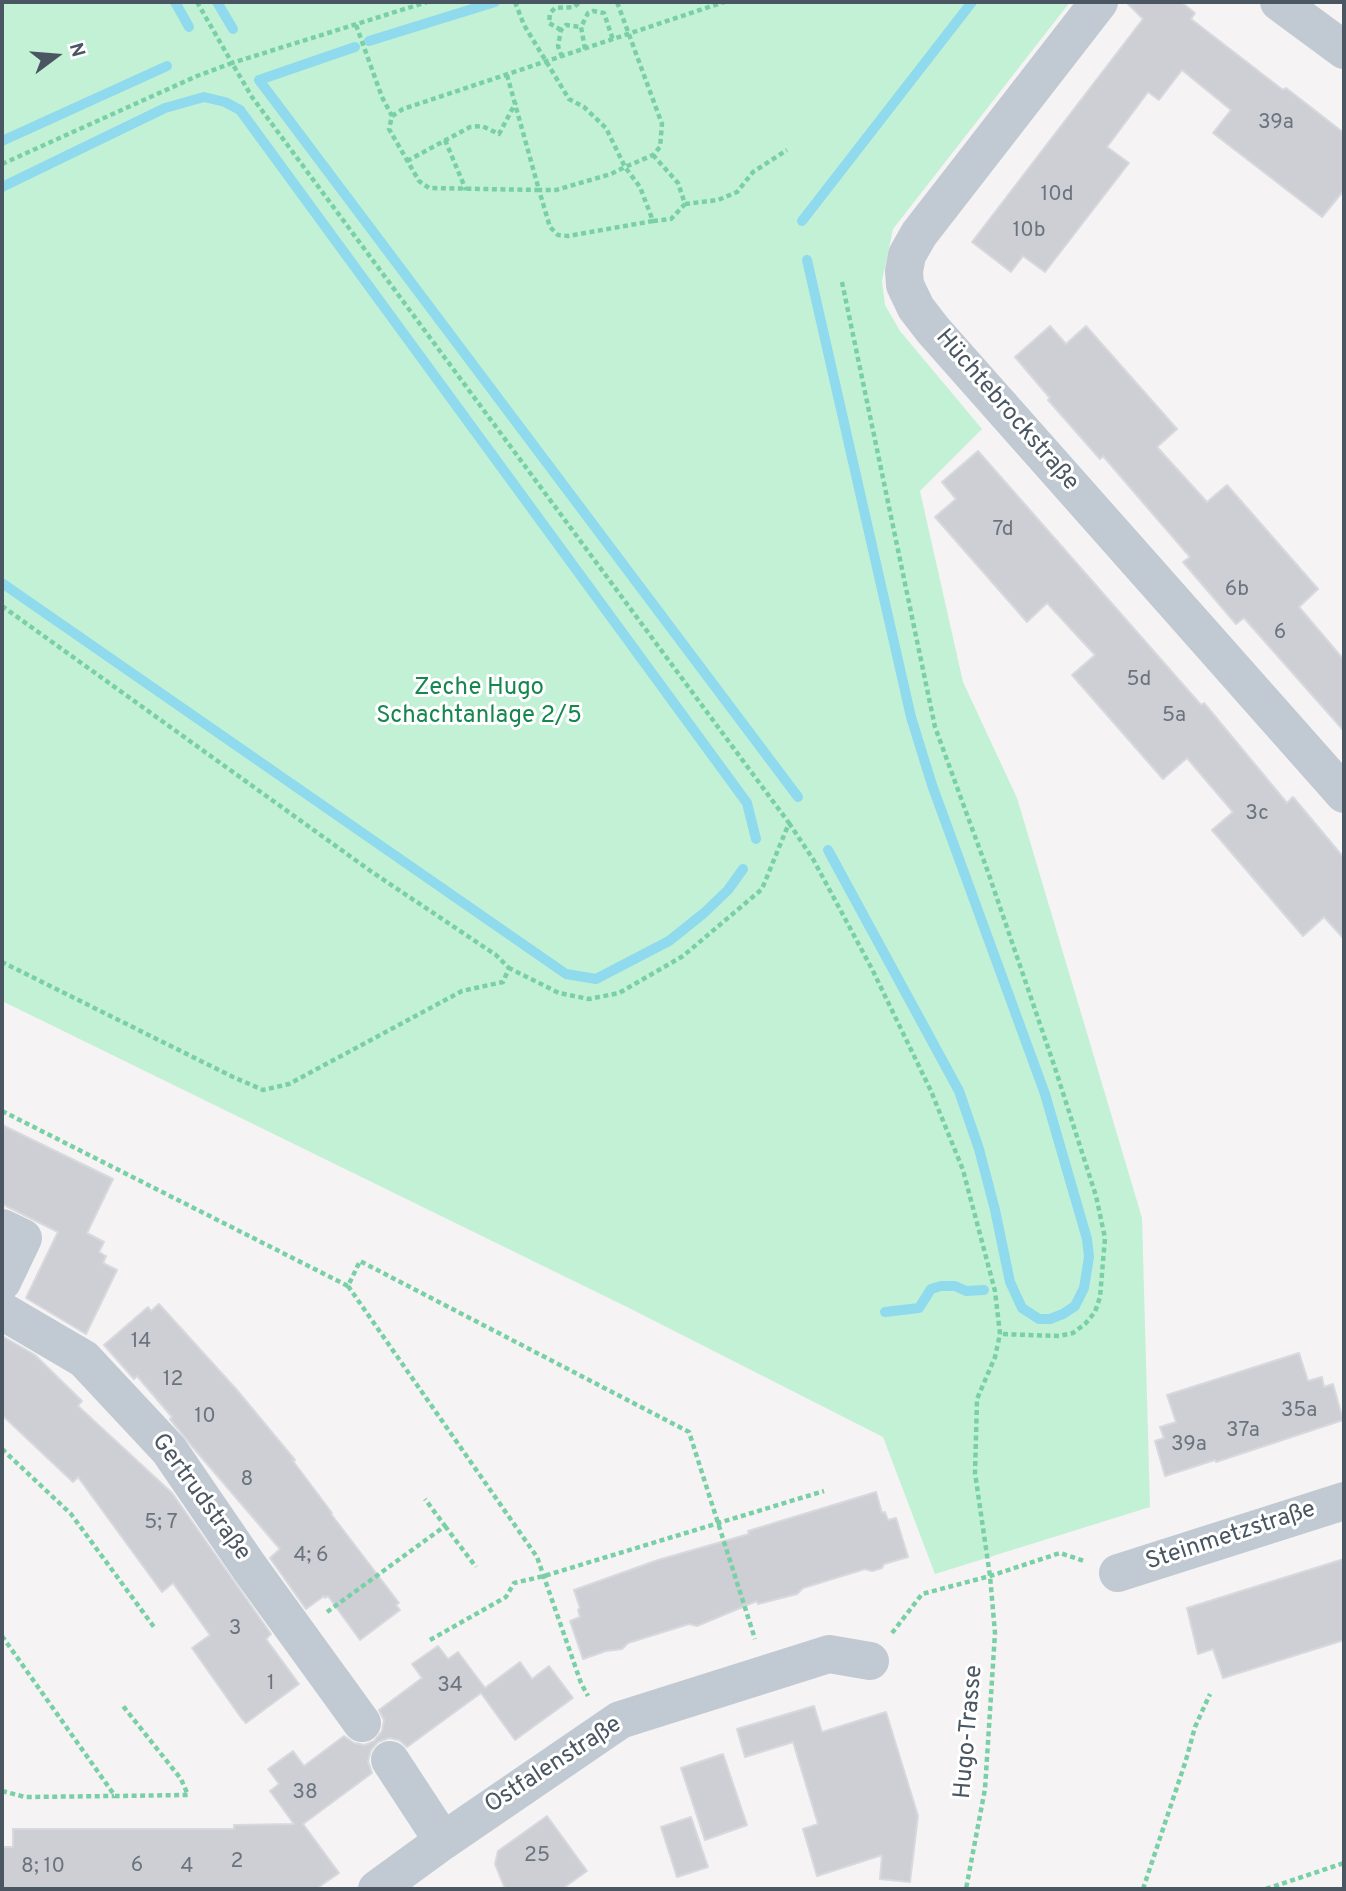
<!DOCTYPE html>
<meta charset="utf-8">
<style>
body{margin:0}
#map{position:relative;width:1346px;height:1891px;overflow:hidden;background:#f5f3f3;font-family:Overpass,sans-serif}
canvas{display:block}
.frame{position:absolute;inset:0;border:4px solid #4a5661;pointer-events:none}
.north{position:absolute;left:21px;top:21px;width:70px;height:70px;-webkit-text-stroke:5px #fff;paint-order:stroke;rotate:74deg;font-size:19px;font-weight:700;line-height:28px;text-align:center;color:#4a5661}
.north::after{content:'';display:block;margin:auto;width:24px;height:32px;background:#4a5661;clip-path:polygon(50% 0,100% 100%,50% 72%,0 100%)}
</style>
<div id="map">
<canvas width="1346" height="1891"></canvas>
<div class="frame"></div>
<div class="north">N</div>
</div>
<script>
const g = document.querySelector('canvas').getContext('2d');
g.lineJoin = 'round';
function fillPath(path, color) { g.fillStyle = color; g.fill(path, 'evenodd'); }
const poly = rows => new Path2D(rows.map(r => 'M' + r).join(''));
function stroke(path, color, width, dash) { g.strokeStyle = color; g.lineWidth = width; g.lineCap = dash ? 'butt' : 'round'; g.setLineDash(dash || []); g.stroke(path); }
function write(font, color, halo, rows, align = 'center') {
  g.font = font + ' Overpass,sans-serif'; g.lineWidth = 6; g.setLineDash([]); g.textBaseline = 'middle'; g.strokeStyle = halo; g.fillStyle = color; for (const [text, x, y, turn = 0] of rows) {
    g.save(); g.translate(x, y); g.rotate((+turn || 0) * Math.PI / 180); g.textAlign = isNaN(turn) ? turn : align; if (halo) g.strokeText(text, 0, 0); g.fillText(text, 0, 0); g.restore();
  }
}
fillPath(poly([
 [2,2,1070,2,893,229,882,281,885,305,900,331,982,429,920,491,963,682,1017,798,1142,1218,1150,1507,935,1574,883,1437,629,1308,2,1001]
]), '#c3f1d5');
stroke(poly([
 [175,2,189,27],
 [217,2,233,29],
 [369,41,495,2],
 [355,47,259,80,798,797],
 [2,141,167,66],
 [2,187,165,108,204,97,225,102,240,110,747,803,756,839],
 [802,221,972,2],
 [807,260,911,717,932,785,1045,1094,1087,1239,1089,1257,1084,1288,1075,1306,1063,1314,1050,1319,1039,1319,1022,1308,1010,1282,995,1210,979,1149,959,1091,828,850],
 [2,583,566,974,596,979,669,941,704,913,728,890,743,869],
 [885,1312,919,1308,931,1289,941,1286,955,1286,966,1291,984,1290]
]), '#90daee', 10);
const building = poly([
 [1126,2,1181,2,1195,13,1191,19,1283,90,1286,88,1344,133,1344,190,1322,217,1213,133,1231,110,1182,70,1159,100,1148,92,1107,147,1129,163,1045,272,1023,256,1011,272,972,242,1143,19,1126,2],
 [1050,326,1066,344,1086,326,1177,429,1157,447,1207,502,1227,485,1318,589,1299,607,1344,660,1344,731,1244,618,1236,624,1183,562,1190,557,1103,456,1100,459,1048,400,1050,398,1015,357,1050,326],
 [978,451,1201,705,1204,703,1287,803,1293,797,1344,858,1344,939,1324,917,1303,936,1212,830,1233,812,1187,758,1163,779,1072,675,1095,655,1047,603,1027,622,935,517,956,499,942,482,978,451],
 [2,1125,113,1179,87,1233,104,1242,99,1252,106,1256,103,1263,117,1270,86,1334,26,1298,58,1232,2,1204,2,1125],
 [159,1304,236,1389,295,1460,293,1461,332,1513,331,1514,399,1603,396,1605,400,1610,360,1640,328,1596,325,1598,324,1596,306,1609,270,1558,280,1549,196,1451,170,1419,172,1417,137,1376,134,1379,104,1345,148,1307,151,1311,159,1304],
 [2,1336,35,1355,82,1401,78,1406,172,1493,271,1634,266,1639,299,1684,246,1723,242,1719,192,1648,210,1635,173,1583,162,1592,78,1477,73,1482,2,1415,2,1336],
 [1299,1353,1308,1381,1322,1377,1324,1387,1333,1384,1343,1420,1216,1462,1215,1460,1165,1476,1155,1441,1164,1438,1160,1427,1176,1422,1167,1395,1299,1353],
 [876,1492,882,1513,885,1512,888,1520,896,1518,908,1557,884,1564,882,1568,872,1571,865,1569,803,1588,797,1594,758,1604,757,1601,697,1626,689,1624,628,1643,622,1649,606,1651,583,1659,570,1621,580,1617,578,1610,580,1608,574,1590,658,1560,749,1534,748,1531,876,1492],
 [1344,1559,1344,1640,1223,1678,1213,1649,1198,1654,1187,1608,1344,1559],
 [438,1646,448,1659,458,1652,485,1688,520,1662,532,1679,549,1666,573,1698,515,1740,481,1693,407,1747,399,1740,389,1738,378,1742,371,1750,368,1761,372,1773,303,1824,339,1873,316,1889,2,1889,2,1847,13,1847,13,1829,234,1829,234,1825,294,1824,270,1791,279,1784,268,1769,293,1751,304,1766,344,1736,354,1743,365,1745,374,1741,382,1731,384,1720,379,1710,422,1678,412,1664,438,1646],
 [814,1706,822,1732,886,1712,918,1816,910,1882,880,1879,882,1855,817,1876,803,1829,818,1824,793,1742,745,1757,737,1729,814,1706],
 [723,1754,747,1825,705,1840,681,1768,723,1754],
 [547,1816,587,1871,562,1889,505,1889,495,1864,498,1851,547,1816],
 [691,1817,708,1867,677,1877,661,1827,691,1817]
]);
fillPath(building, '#cdcfd5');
stroke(building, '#d7d9de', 2);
stroke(poly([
 [197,2,232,63,427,2],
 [515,2,524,25,569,99,584,107,606,128,625,167,640,187,653,221,568,236,558,235,550,227,539,190,556,190,611,174,625,167,653,155,660,147,662,124,617,2],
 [356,25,382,97,392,116,389,129,419,181,429,188,539,190,507,75],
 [561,30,549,23,550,13,555,8,574,7,580,2],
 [585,49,581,27,588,13,593,11,604,13,613,40],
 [562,57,558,46,561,30,566,25,581,27],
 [392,116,403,109,724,2],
 [445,140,466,190],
 [407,161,470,127,482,126,499,134,516,102],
 [2,164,197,76,232,63,252,97,789,823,762,889,683,956,619,993,589,999,559,993,509,968],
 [685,204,718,200,737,192,753,172,787,150],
 [653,221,671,219,685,204,678,183,653,155],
 [842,282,935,727,988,872,1055,1068,1096,1196,1105,1238,1100,1297,1095,1312,1085,1324,1073,1333,1059,1336,1000,1334],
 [2,606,372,872,496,955,509,968,503,982,462,991,289,1084,263,1090,233,1077,2,962],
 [789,823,813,859,872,969,931,1091,963,1170,995,1291,1000,1334,995,1357,977,1399,975,1473,990,1576,995,1633,985,1789,966,1889],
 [2,1111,348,1286,360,1261,689,1432,755,1639],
 [348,1286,537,1557,581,1683,588,1696],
 [2,1449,71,1514,154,1627],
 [445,1526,476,1567],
 [327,1612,445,1526,425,1499],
 [892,1633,922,1594,990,1576,1060,1553,1084,1561],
 [2,1636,115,1796,188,1795,181,1779,123,1706],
 [430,1640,506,1597,514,1583,544,1576,824,1491],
 [2,1791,25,1797,114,1796],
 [1143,1889,1186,1760,1195,1727,1210,1694],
 [1266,1889,1344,1863]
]), '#7ad0a6', 4.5, [5, 3.5]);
stroke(poly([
 [1099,2,919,234,907,255,904,271,905,285,916,308,933,330,1344,794],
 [1279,2,1344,50],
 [2,1228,23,1238,2,1282],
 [2,1311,84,1359,169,1450,249,1567,362,1723],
 [1118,1573,1344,1501],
 [390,1760,443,1841],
 [377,1889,443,1841,620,1720,829,1654,870,1661]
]), '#c1cad2', 38);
write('21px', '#6b747e', null, [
 ["39a",1276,124],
 ["10d",1057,196],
 ["10b",1029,232],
 ["7d",1003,531],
 ["6b",1237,591],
 ["6",1280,634],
 ["5d",1139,681],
 ["5a",1174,717],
 ["3c",1257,815],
 ["14",141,1343],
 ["12",173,1381],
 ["35a",1299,1412],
 ["10",205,1418],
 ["37a",1243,1432],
 ["39a",1189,1446],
 ["8",247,1481],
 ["5; 7",161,1524],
 ["4; 6",311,1557],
 ["3",235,1630],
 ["1",271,1685],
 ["34",450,1687],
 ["38",305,1794],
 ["25",537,1857],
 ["2",237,1863],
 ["6",137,1867],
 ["8; 10",43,1868],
 ["4",187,1868]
]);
write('24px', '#4a5661', '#fff', [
 ["Hüchtebrockstraße",1006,411,49],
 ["Gertrudstraße",200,1498,54],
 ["Steinmetzstraße",1231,1537,-18],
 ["Hugo-Trasse",970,1732,-85],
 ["Ostfalenstraße",554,1766,-33]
]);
write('24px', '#17864f', '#fff', [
 ["Zeche Hugo",479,689],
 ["Schachtanlage 2/5",479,717]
]);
</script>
